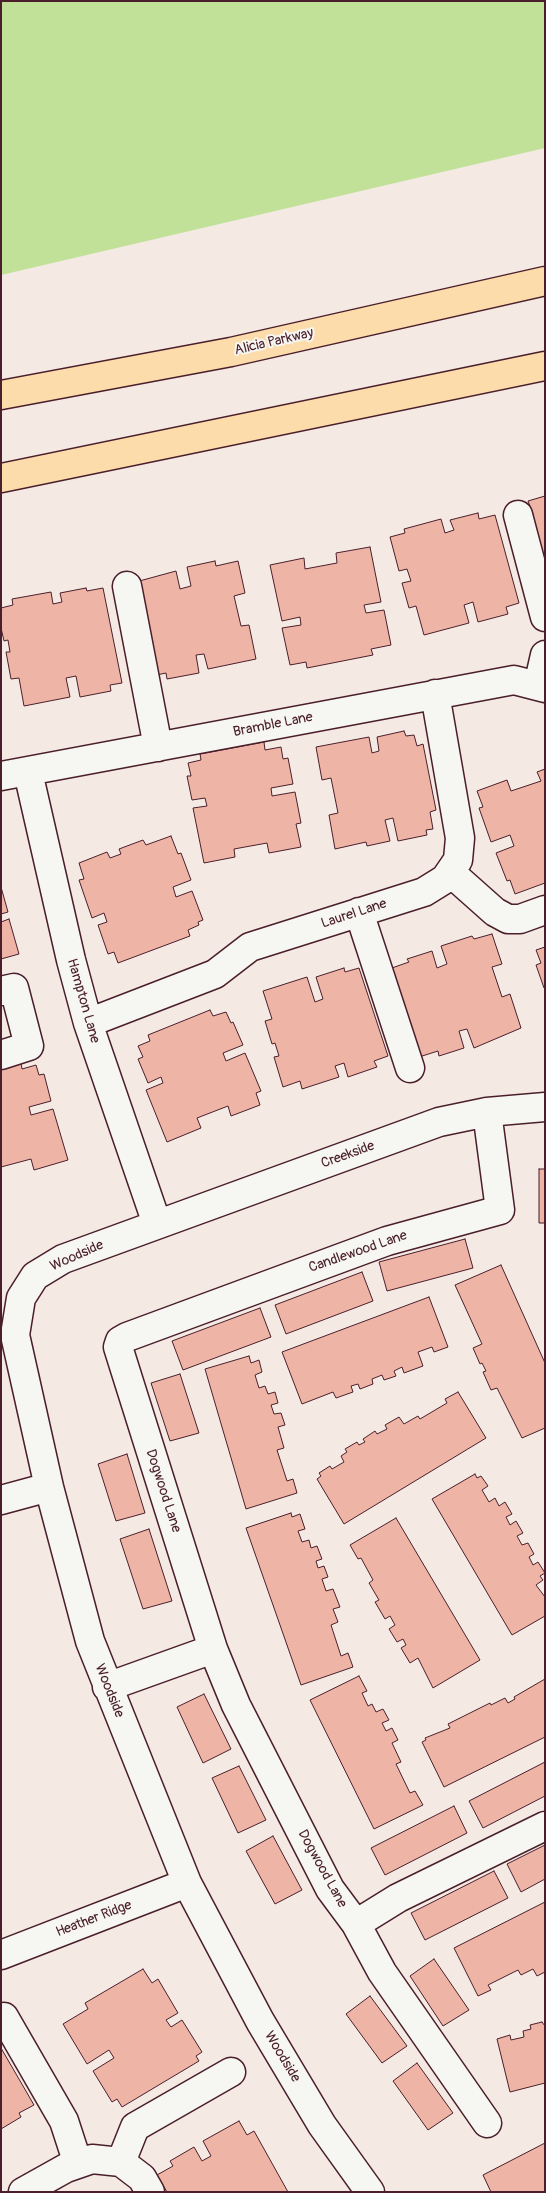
<!DOCTYPE html>
<style>
body{margin:0}
#map{position:relative;width:546px;height:2193px;overflow:hidden;background:#f4e9e3;font-family:Pangolin,sans-serif}
canvas{display:block}
.frame{position:absolute;inset:0;border:2px solid #4a1f2b;pointer-events:none}
</style>
<div id="map">
<canvas width="546" height="2193"></canvas>
<div class="frame"></div>
</div>
<script>
const g = document.querySelector('canvas').getContext('2d');
g.lineJoin = 'round';
function fillPath(path, color) { g.fillStyle = color; g.fill(path, 'evenodd'); }
const poly = rows => new Path2D(rows.map(r => 'M' + r).join(''));
function stroke(path, color, width, dash) { g.strokeStyle = color; g.lineWidth = width; g.lineCap = dash ? 'butt' : 'round'; g.setLineDash(dash || []); g.stroke(path); }
function write(font, color, halo, rows, align = 'center') {
  g.font = font + ' Pangolin,sans-serif'; g.lineWidth = 4; g.setLineDash([]); g.textBaseline = 'middle'; g.strokeStyle = halo; g.fillStyle = color; for (const [text, x, y, turn = 0] of rows) {
    g.save(); g.translate(x, y); g.rotate((+turn || 0) * Math.PI / 180); g.textAlign = isNaN(turn) ? turn : align; if (halo) g.strokeText(text, 0, 0); g.fillText(text, 0, 0); g.restore();
  }
}
fillPath(poly([
 [1,1,545,1,545,148,1,275]
]), '#c1e199');
const building = poly([
 [545,496,545,582,525,516,533,514,528,501,545,496],
 [478,513,479,519,495,515,519,603,506,607,508,614,478,622,473,602,464,605,469,623,424,635,416,606,409,608,402,583,411,581,407,569,399,571,390,537,405,533,404,529,441,519,445,533,454,530,450,520,478,513],
 [370,547,381,602,364,605,366,613,384,610,391,645,371,649,373,655,307,668,306,662,290,665,282,628,301,625,300,617,282,621,270,565,304,558,305,569,337,563,336,553,370,547],
 [215,561,216,566,238,561,245,593,234,596,241,626,249,625,256,659,208,669,204,654,196,655,199,673,167,679,166,673,152,676,132,583,176,571,180,589,191,586,187,567,215,561],
 [86,588,87,591,103,588,122,683,110,685,111,691,80,697,76,676,66,678,70,697,24,706,19,678,11,679,6,652,10,652,8,640,4,641,1,628,1,608,13,605,12,599,51,592,53,604,62,602,60,593,86,588],
 [404,731,406,736,414,735,417,746,423,744,436,810,430,812,433,829,426,830,427,835,398,841,393,818,385,820,390,841,367,846,366,842,335,849,329,815,338,813,331,778,322,780,316,747,369,737,372,753,379,751,377,737,404,731],
 [264,742,265,750,281,747,283,759,288,758,293,784,271,788,272,796,295,792,301,823,296,824,301,847,269,853,267,843,234,849,235,857,204,863,193,808,207,806,205,798,192,800,187,776,191,776,188,763,201,760,200,754,264,742],
 [545,769,545,883,515,894,510,880,507,881,496,853,514,846,510,835,491,842,479,808,483,807,477,791,507,780,511,791,541,781,537,772,545,769],
 [171,836,178,854,181,853,191,880,173,887,176,897,192,891,203,920,198,922,199,925,188,930,190,936,118,963,114,952,108,954,98,925,107,922,104,913,92,918,79,880,84,879,79,863,107,852,110,858,121,854,119,849,143,840,146,845,171,836],
 [1,887,8,912,1,914,1,887],
 [9,919,19,954,1,959,1,922,9,919],
 [492,934,502,964,492,967,502,997,510,994,521,1028,474,1048,467,1029,459,1031,464,1048,439,1056,438,1051,419,1057,389,969,409,962,407,959,432,951,437,968,447,964,441,946,472,936,474,939,492,934],
 [545,947,545,988,544,988,536,965,541,963,536,950,545,947],
 [344,968,345,972,359,968,388,1056,374,1061,377,1067,348,1077,344,1063,335,1066,339,1077,302,1089,300,1081,283,1087,274,1057,279,1056,275,1043,272,1044,265,1021,272,1019,263,991,307,977,315,1002,323,999,316,977,344,968],
 [210,1010,213,1016,226,1012,231,1023,233,1022,243,1045,223,1053,226,1061,245,1053,261,1091,256,1093,260,1105,231,1116,228,1106,197,1118,201,1128,167,1142,146,1090,163,1083,161,1077,148,1083,138,1059,143,1057,138,1046,150,1041,148,1035,210,1010],
 [21,1063,22,1069,36,1065,39,1075,44,1074,51,1101,29,1107,31,1115,53,1109,68,1160,34,1170,31,1159,1,1167,1,1069,21,1063],
 [539,1169,545,1169,545,1223,539,1223,539,1169],
 [465,1239,473,1268,387,1291,379,1262,465,1239],
 [501,1265,545,1363,545,1428,522,1438,497,1388,491,1390,483,1372,486,1371,482,1363,480,1364,473,1348,482,1344,455,1285,501,1265],
 [362,1272,373,1301,286,1334,275,1305,362,1272],
 [429,1297,448,1347,434,1352,432,1347,418,1352,423,1366,404,1373,402,1367,394,1371,396,1376,384,1380,382,1375,372,1379,373,1384,360,1389,358,1384,351,1386,353,1392,336,1398,333,1392,302,1404,282,1352,429,1297],
 [260,1308,271,1337,183,1370,172,1341,260,1308],
 [249,1356,251,1363,259,1360,262,1372,255,1375,259,1388,265,1386,268,1394,275,1392,278,1403,271,1405,274,1414,281,1413,285,1425,278,1427,284,1448,277,1450,287,1481,293,1479,297,1493,246,1509,205,1369,249,1356],
 [180,1374,199,1433,170,1441,151,1383,180,1374],
 [458,1392,486,1438,344,1524,317,1479,321,1476,319,1473,330,1466,332,1469,344,1462,341,1456,347,1452,345,1449,357,1442,359,1445,365,1442,363,1439,375,1431,377,1434,387,1429,385,1425,399,1417,404,1424,418,1416,420,1419,447,1403,445,1399,458,1392],
 [127,1454,145,1513,116,1521,98,1464,127,1454],
 [475,1474,477,1478,481,1476,488,1486,482,1490,489,1502,495,1498,499,1506,505,1502,512,1514,506,1517,510,1525,516,1521,523,1533,517,1536,522,1545,528,1543,534,1554,529,1557,533,1565,538,1562,545,1573,540,1576,543,1580,536,1585,545,1597,545,1616,512,1635,432,1499,475,1474],
 [291,1513,292,1517,300,1514,305,1529,298,1531,302,1542,309,1540,311,1548,317,1546,322,1559,316,1561,318,1568,324,1566,328,1577,322,1579,326,1591,333,1589,340,1607,333,1609,338,1622,331,1625,341,1656,348,1653,353,1667,301,1685,246,1528,291,1513],
 [396,1518,480,1660,433,1688,418,1658,410,1663,401,1648,406,1645,403,1639,397,1642,389,1629,395,1625,390,1616,385,1619,375,1602,379,1600,369,1583,373,1580,361,1558,358,1559,350,1545,396,1518],
 [149,1529,172,1601,143,1609,120,1539,149,1529],
 [359,1676,367,1691,362,1693,368,1706,372,1704,376,1712,383,1709,389,1720,382,1723,386,1731,392,1728,398,1740,392,1743,401,1762,396,1764,410,1793,415,1791,423,1805,374,1829,310,1700,359,1676],
 [545,1679,545,1737,444,1787,422,1742,426,1740,425,1738,450,1728,448,1724,490,1703,491,1705,505,1698,508,1703,515,1699,514,1697,545,1679],
 [204,1694,231,1749,203,1763,177,1707,204,1694],
 [545,1762,545,1796,483,1828,469,1801,545,1762],
 [239,1766,266,1820,238,1833,212,1778,239,1766],
 [454,1806,467,1833,385,1875,371,1848,454,1806],
 [273,1836,302,1890,275,1904,246,1851,273,1836],
 [545,1845,545,1879,521,1892,507,1864,545,1845],
 [494,1871,508,1898,425,1940,411,1913,494,1871],
 [545,1902,545,1972,537,1976,533,1969,521,1975,518,1970,488,1985,491,1990,478,1996,454,1948,545,1902],
 [434,1959,469,2010,443,2026,410,1976,434,1959],
 [143,1969,152,1983,158,1979,178,2013,166,2020,171,2027,182,2020,202,2052,196,2056,199,2061,122,2107,117,2099,112,2102,93,2071,114,2058,109,2050,87,2064,63,2024,88,2009,85,2003,143,1969],
 [370,1996,407,2046,382,2063,346,2014,370,1996],
 [542,2022,545,2026,545,2083,510,2092,497,2039,510,2035,511,2040,524,2037,523,2031,531,2029,530,2025,542,2022],
 [1,2048,34,2105,19,2113,21,2117,1,2129,1,2048],
 [417,2063,453,2113,428,2130,393,2081,417,2063],
 [239,2121,247,2135,254,2131,288,2192,167,2192,157,2175,173,2166,170,2161,194,2147,202,2161,211,2156,203,2141,239,2121],
 [545,2143,545,2192,491,2192,483,2175,545,2143]
]);
fillPath(building, '#eeb5a7');
stroke(building, '#4a1f2b', 1);
const minor = poly([
 [518,515,545,617],
 [127,586,158,747],
 [538,686,545,655],
 [28,772,71,960,88,1023,157,1224],
 [1,776,514,680,545,688],
 [450,872,495,912,508,919,520,919,545,910],
 [359,912,410,1068],
 [1,991,14,988,29,1046,1,1055],
 [88,1023,215,974,250,947,424,892,445,879,458,860,460,838,435,694],
 [1,1500,49,1487],
 [107,1687,213,1649],
 [356,1924,398,1898,545,1826],
 [1,1955,187,1883],
 [4,2017,64,2121,78,2164],
 [487,2123,382,1972,356,1924,330,1889,236,1705,213,1649,118,1347,120,1341,127,1337,387,1241,500,1210,487,1112],
 [121,2162,135,2127,231,2072],
 [23,2192,66,2168,92,2159,121,2162,142,2178,150,2192],
 [370,2192,322,2125,260,2021,187,1883,90,1641,49,1487,15,1335,21,1298,35,1276,63,1259,439,1122,487,1112,545,1107]
]);
const major = poly([
 [1,395,231,352,545,281],
 [1,478,545,366]
]);
stroke(minor, '#4a1f2b', 31);
stroke(major, '#4a1f2b', 31);
stroke(minor, '#f6f6f2', 28);
stroke(major, '#fcdcab', 28);
write('14px', '#4a1f2b', '#f6f6f2', [
 ["Alicia Parkway",274,342,-13],
 ["Bramble Lane",273,725,-11],
 ["Laurel Lane",354,914,-18],
 ["Hampton Lane",83,1001,74],
 ["Creekside",348,1155,-20],
 ["Candlewood Lane",358,1252,-19],
 ["Woodside",77,1256,-24],
 ["Dogwood Lane",163,1491,72],
 ["Woodside",109,1691,68],
 ["Dogwood Lane",322,1869,61],
 ["Heather Ridge",94,1919,-21],
 ["Woodside",282,2057,59]
]);
</script>
